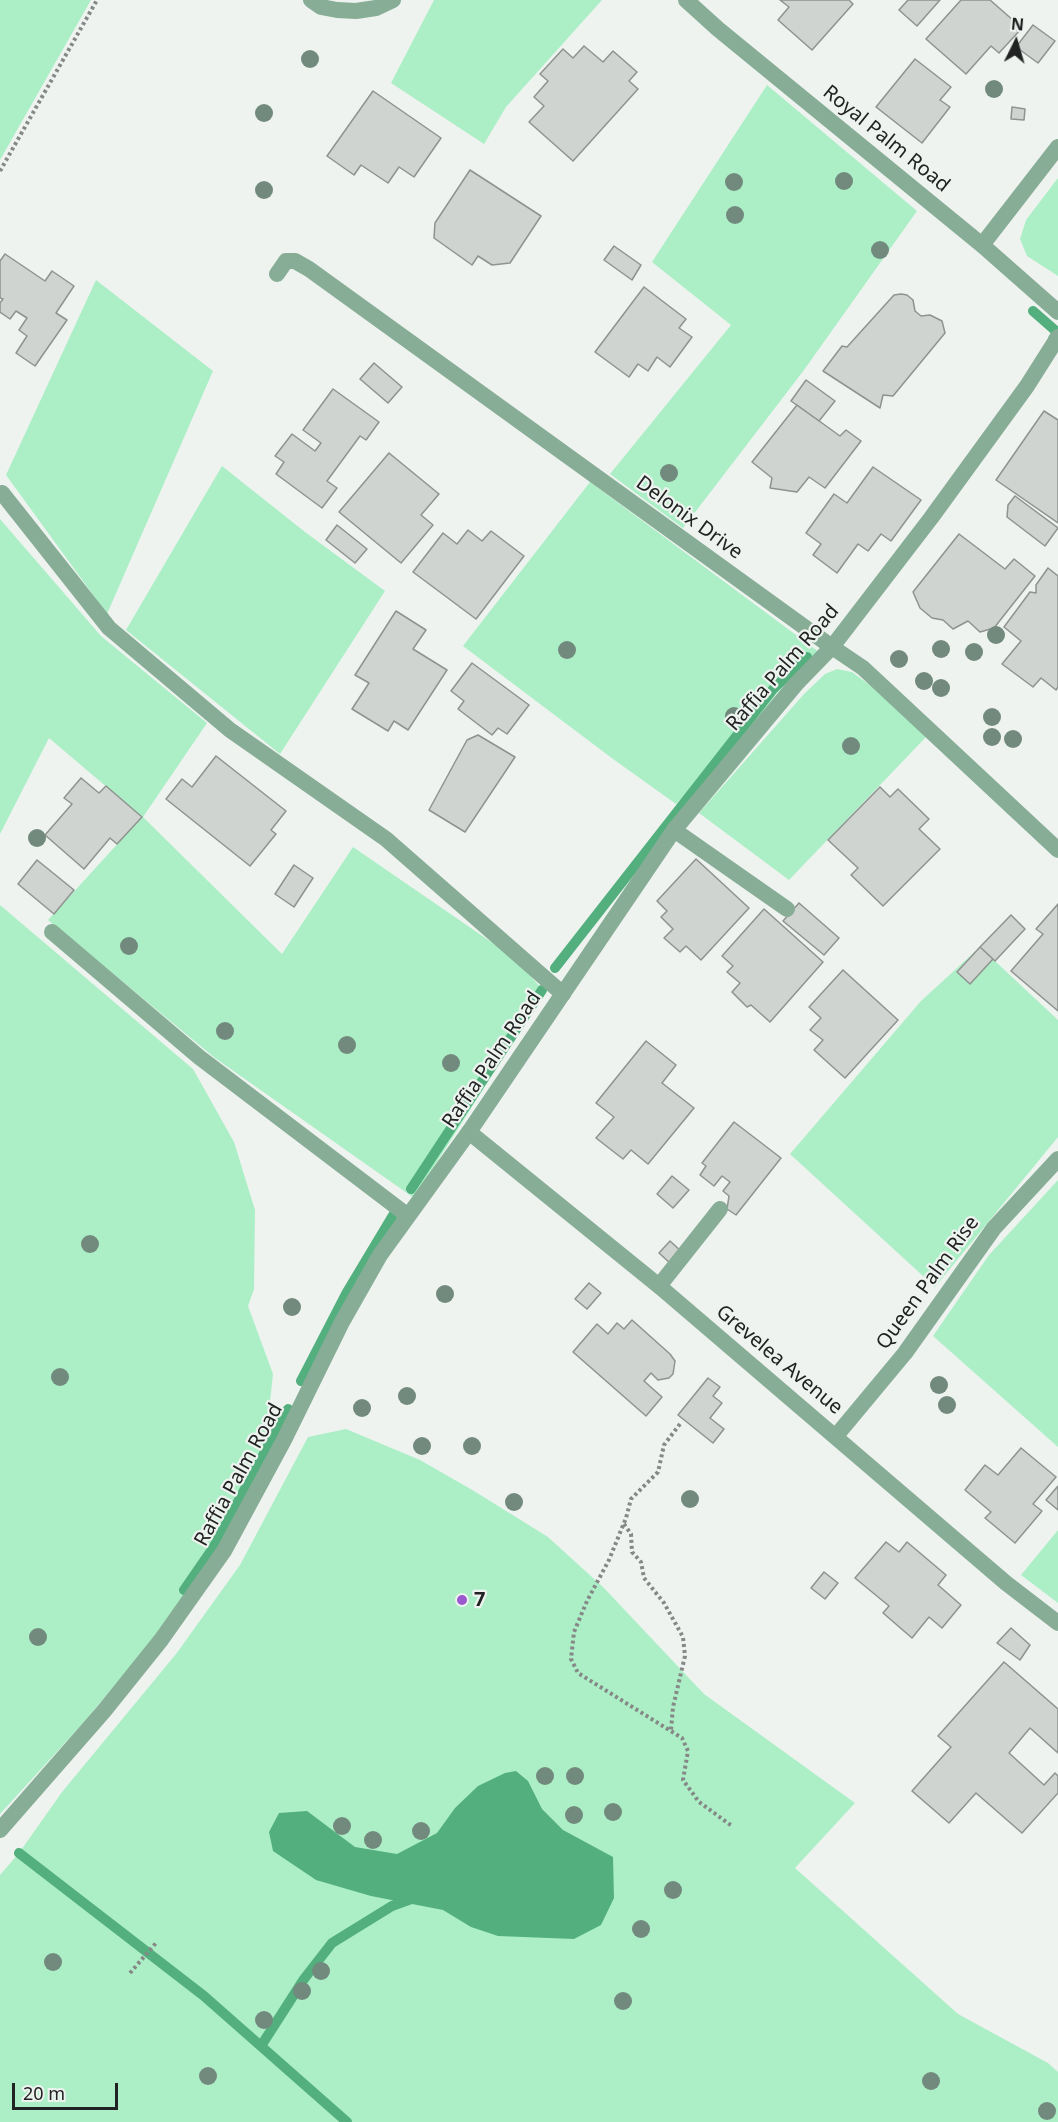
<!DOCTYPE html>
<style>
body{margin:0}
#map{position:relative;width:1058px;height:2122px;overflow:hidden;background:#eef3f0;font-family:"Noto Sans",sans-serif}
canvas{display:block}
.north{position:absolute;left:986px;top:12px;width:60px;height:60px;-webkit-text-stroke:4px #eef3f0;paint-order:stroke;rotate:5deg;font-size:16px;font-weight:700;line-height:24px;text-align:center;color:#212322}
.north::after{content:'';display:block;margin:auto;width:21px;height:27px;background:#212322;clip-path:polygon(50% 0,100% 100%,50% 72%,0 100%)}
.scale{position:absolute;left:12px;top:2083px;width:106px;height:27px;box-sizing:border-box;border:3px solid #212322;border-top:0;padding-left:8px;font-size:18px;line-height:21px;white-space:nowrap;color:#212322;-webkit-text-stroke:4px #eef3f0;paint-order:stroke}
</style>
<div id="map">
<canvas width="1058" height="2122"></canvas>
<div class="north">N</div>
<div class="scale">20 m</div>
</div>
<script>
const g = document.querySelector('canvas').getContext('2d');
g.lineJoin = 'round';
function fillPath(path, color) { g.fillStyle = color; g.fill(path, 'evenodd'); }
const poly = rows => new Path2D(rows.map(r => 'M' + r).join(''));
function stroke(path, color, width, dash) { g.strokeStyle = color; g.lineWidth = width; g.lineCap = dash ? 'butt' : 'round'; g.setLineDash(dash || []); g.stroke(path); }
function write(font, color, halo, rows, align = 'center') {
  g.font = font + ' "Noto Sans",sans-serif'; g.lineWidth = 4.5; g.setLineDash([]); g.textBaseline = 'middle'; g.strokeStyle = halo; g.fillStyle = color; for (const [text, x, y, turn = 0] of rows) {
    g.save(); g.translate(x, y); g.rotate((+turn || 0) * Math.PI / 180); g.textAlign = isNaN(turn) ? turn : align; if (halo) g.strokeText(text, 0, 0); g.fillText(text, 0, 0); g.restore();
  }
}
fillPath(poly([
 [0,0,91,0,0,160],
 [434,0,602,0,506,107,484,144,391,83],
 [767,85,917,211,804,370,683,528,610,474,731,325,652,262],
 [1058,178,1058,276,1027,256,1020,239,1026,220],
 [96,280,213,371,107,614,6,475],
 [222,466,305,532,385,591,280,754,126,630],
 [590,482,819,652,777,693,743,738,676,804,613,759,463,646],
 [0,519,101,636,207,723,143,817,282,954,353,847,516,959,540,987,540,1000,414,1198,215,1058,48,920,142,817,49,738,0,834],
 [837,669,852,672,886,697,927,736,789,880,699,813,804,694,825,674],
 [0,905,193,1069,234,1142,255,1210,254,1289,248,1306,273,1374,262,1476,222,1548,155,1637,85,1721,0,1814],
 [980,947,1058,1020,1058,1137,935,1287,790,1154,921,1001],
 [1058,1180,1058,1447,933,1336,989,1255],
 [346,1429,420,1460,474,1491,548,1537,604,1588,704,1694,855,1803,795,1868,958,2014,1048,2063,1058,2072,1058,2122,0,2122,0,1875,19,1853,62,1792,176,1654,240,1565,308,1437],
 [1058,1530,1058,1603,1021,1575]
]), '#acefc6');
fillPath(poly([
 [516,1771,528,1781,542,1809,563,1830,613,1857,614,1898,601,1925,574,1939,498,1936,471,1927,443,1910,371,1896,316,1880,273,1851,269,1832,279,1813,307,1811,355,1847,397,1854,437,1833,455,1808,478,1786,505,1773]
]), '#53af7d');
stroke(poly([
 [1033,311,1057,332,1053,339],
 [555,968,774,688,807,657],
 [411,1189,542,990],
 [301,1381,347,1292,395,1212],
 [184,1590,213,1548,288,1409],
 [19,1853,204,1996,347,2122],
 [261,2046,304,1979,332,1943,392,1906,414,1898]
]), '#53af7d', 10);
const building = poly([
 [780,0,849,0,853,4,812,50,778,20,789,7,780,0],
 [908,0,940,0,917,26,899,10,908,0],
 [961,0,990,0,1022,28,999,53,991,46,966,74,926,39,961,0],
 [1033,25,1055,41,1038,63,1016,47,1033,25],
 [584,46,603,62,613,51,637,72,629,81,638,89,573,161,529,122,544,106,534,97,548,81,540,74,563,49,573,58,584,46],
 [915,59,951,87,940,100,950,107,922,143,876,107,915,59],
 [373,91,441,138,414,177,399,167,388,183,361,165,354,175,327,156,373,91],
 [1012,107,1025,109,1024,120,1011,119,1012,107],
 [470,170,541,216,510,263,492,265,478,256,472,265,434,238,435,223,470,170],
 [614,246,641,265,632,280,604,260,614,246],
 [5,254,45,281,52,271,74,286,56,313,67,320,35,366,16,353,27,336,19,330,27,318,16,311,10,319,0,312,0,303,3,299,0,298,0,261,5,254],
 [644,287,686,319,679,328,692,337,670,367,657,357,648,371,638,364,629,377,595,352,644,287],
 [901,294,907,295,913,300,915,311,921,316,930,315,942,321,945,333,893,396,883,395,880,408,823,371,842,346,847,347,894,295,901,294],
 [374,363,402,387,388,403,360,379,374,363],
 [806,380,835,401,819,421,791,401,806,380],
 [333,389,379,422,366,440,360,436,327,481,337,488,322,508,276,474,284,462,275,456,292,434,315,451,321,443,303,430,333,389],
 [797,405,840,436,846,430,861,441,825,488,809,477,797,492,770,488,772,478,752,462,797,405],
 [1044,411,1058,420,1058,523,996,480,1044,411],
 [389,453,439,494,421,515,433,525,401,563,339,512,389,453],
 [873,467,921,500,891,541,881,534,868,551,858,544,837,573,813,555,821,544,806,533,834,494,847,503,873,467],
 [1015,496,1058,528,1045,546,1007,517,1008,505,1015,496],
 [337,525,367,549,355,563,326,540,337,525],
 [468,530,482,541,491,531,524,556,476,619,413,572,443,533,457,544,468,530],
 [959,534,1005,569,1014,559,1035,576,994,628,980,632,968,621,953,629,943,620,932,618,920,608,913,592,959,534],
 [1048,568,1058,576,1058,687,1056,690,1041,678,1033,687,1002,664,1021,641,1004,627,1030,592,1036,593,1036,585,1048,568],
 [396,611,426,630,413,649,447,670,408,730,394,721,388,731,352,709,369,683,355,675,396,611],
 [472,663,529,705,507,734,498,728,492,735,458,709,464,701,451,691,472,663],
 [478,735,515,757,465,832,429,810,467,740,478,735],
 [216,756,286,811,271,830,276,834,250,866,166,799,182,779,192,787,216,756],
 [81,778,99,793,106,786,142,817,117,844,110,838,84,869,45,835,72,804,64,798,81,778],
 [880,787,890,797,898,789,929,819,919,829,940,849,883,906,851,875,858,868,828,840,880,787],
 [696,859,749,908,701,960,686,946,680,952,664,938,673,929,661,917,667,911,657,901,696,859],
 [37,860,74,890,54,914,18,884,37,860],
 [294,865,313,878,294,907,275,894,294,865],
 [799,903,839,938,824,955,783,921,799,903],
 [1058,904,1058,1011,1011,971,1043,934,1036,929,1058,904],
 [764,909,823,962,770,1022,751,1005,747,1007,732,992,740,983,727,972,733,966,722,956,764,909],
 [1011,915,1025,929,995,961,980,947,1011,915],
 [980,947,993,959,970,984,957,972,980,947],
 [843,970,898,1020,845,1078,814,1050,823,1040,810,1030,821,1018,809,1007,843,970],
 [646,1041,676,1065,662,1083,694,1108,648,1164,631,1150,623,1159,596,1138,614,1117,596,1103,646,1041],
 [734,1122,781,1158,736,1215,727,1209,729,1196,723,1191,730,1182,722,1176,714,1186,700,1175,706,1166,702,1163,734,1122],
 [672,1176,689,1190,673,1208,657,1194,672,1176],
 [670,1241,682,1252,671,1264,659,1253,670,1241],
 [589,1283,601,1293,587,1309,575,1299,589,1283],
 [632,1320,670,1354,675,1361,673,1374,669,1378,658,1380,651,1373,644,1381,662,1397,646,1416,573,1352,597,1324,608,1334,617,1323,624,1329,632,1320],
 [708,1378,720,1387,713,1396,722,1403,710,1418,724,1429,713,1443,678,1415,708,1378],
 [1021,1448,1056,1477,1033,1504,1042,1511,1015,1543,985,1518,991,1512,965,1490,985,1465,998,1475,1021,1448],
 [1058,1486,1058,1510,1046,1500,1058,1486],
 [886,1542,899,1552,907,1542,946,1575,938,1585,961,1605,942,1628,929,1617,912,1638,883,1613,889,1606,855,1578,886,1542],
 [824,1572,838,1583,825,1599,811,1588,824,1572],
 [1011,1628,1030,1645,1020,1660,997,1643,1011,1628],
 [1004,1662,1058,1709,1058,1753,1030,1728,1009,1753,1044,1785,1055,1773,1058,1776,1058,1793,1022,1833,976,1793,949,1823,912,1791,951,1747,938,1736,1004,1662]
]);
fillPath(building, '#d0d4d1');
stroke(building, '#8f9390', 1.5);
stroke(poly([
 [0,171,97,0],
 [680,1424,664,1445,658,1472,631,1499,626,1518,609,1560,587,1601,574,1632,571,1659,578,1673,682,1738,688,1751,683,1780,699,1802,732,1826],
 [624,1524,631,1534,632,1552,641,1562,644,1578,664,1603,683,1637,685,1656,673,1707,671,1730],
 [130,1973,156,1943]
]), '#858886', 4, [3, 3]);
stroke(poly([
 [674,830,787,909],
 [52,932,199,1057,407,1215],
 [659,1286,720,1209]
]), '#88ad96', 16);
stroke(poly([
 [311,0,321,7,337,10,356,11,376,8,393,0],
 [686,0,718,29,982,245,1058,312],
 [982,245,1058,147],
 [277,274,286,261,295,261,309,269,832,647,863,668,1058,850],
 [2,493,109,628,230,730,386,839,563,994],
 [469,1132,659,1286,1006,1583,1058,1623],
 [836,1436,905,1353,994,1228,1058,1159]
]), '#88ad96', 16);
stroke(poly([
 [0,1830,104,1711,161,1640,224,1551,284,1440,342,1322,380,1255,469,1132,674,830,796,684,832,647,931,518,1027,386,1058,337]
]), '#88ad96', 16);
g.fillStyle = '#728a7e';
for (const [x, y] of [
 [310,59],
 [994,89],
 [264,113],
 [844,181],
 [734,182],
 [264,190],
 [735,215],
 [880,250],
 [669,473],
 [996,635],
 [941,649],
 [567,650],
 [974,652],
 [899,659],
 [924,681],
 [941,688],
 [734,716],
 [992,717],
 [992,737],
 [1013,739],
 [851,746],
 [37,838],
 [129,946],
 [225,1031],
 [347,1045],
 [451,1063],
 [90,1244],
 [445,1294],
 [292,1307],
 [60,1377],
 [939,1385],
 [407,1396],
 [947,1405],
 [362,1408],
 [422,1446],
 [472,1446],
 [690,1499],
 [514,1502],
 [38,1637],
 [545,1776],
 [575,1776],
 [613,1812],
 [574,1815],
 [342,1826],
 [421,1831],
 [373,1840],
 [673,1890],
 [641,1929],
 [53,1962],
 [321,1971],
 [302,1991],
 [623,2001],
 [264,2020],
 [208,2076],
 [931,2081],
 [1047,2111]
]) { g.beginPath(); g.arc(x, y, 9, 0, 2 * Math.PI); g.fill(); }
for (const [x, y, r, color] of [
 [462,1600,6,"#9a59cf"]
]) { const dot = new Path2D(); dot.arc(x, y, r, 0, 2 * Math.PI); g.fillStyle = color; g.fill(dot); stroke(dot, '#eef3f0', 2); }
write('20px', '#212322', '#eef3f0', [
 ["Royal Palm Road",886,139,39],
 ["Delonix Drive",689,518,36],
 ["Raffia Palm Road",783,668,-49],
 ["Raffia Palm Road",492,1060,-56],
 ["Queen Palm Rise",928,1283,-54],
 ["Grevelea Avenue",779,1360,40],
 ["Raffia Palm Road",239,1475,-61]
]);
write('bold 20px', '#212322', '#eef3f0', [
 ["7",474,1600]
], 'left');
</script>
